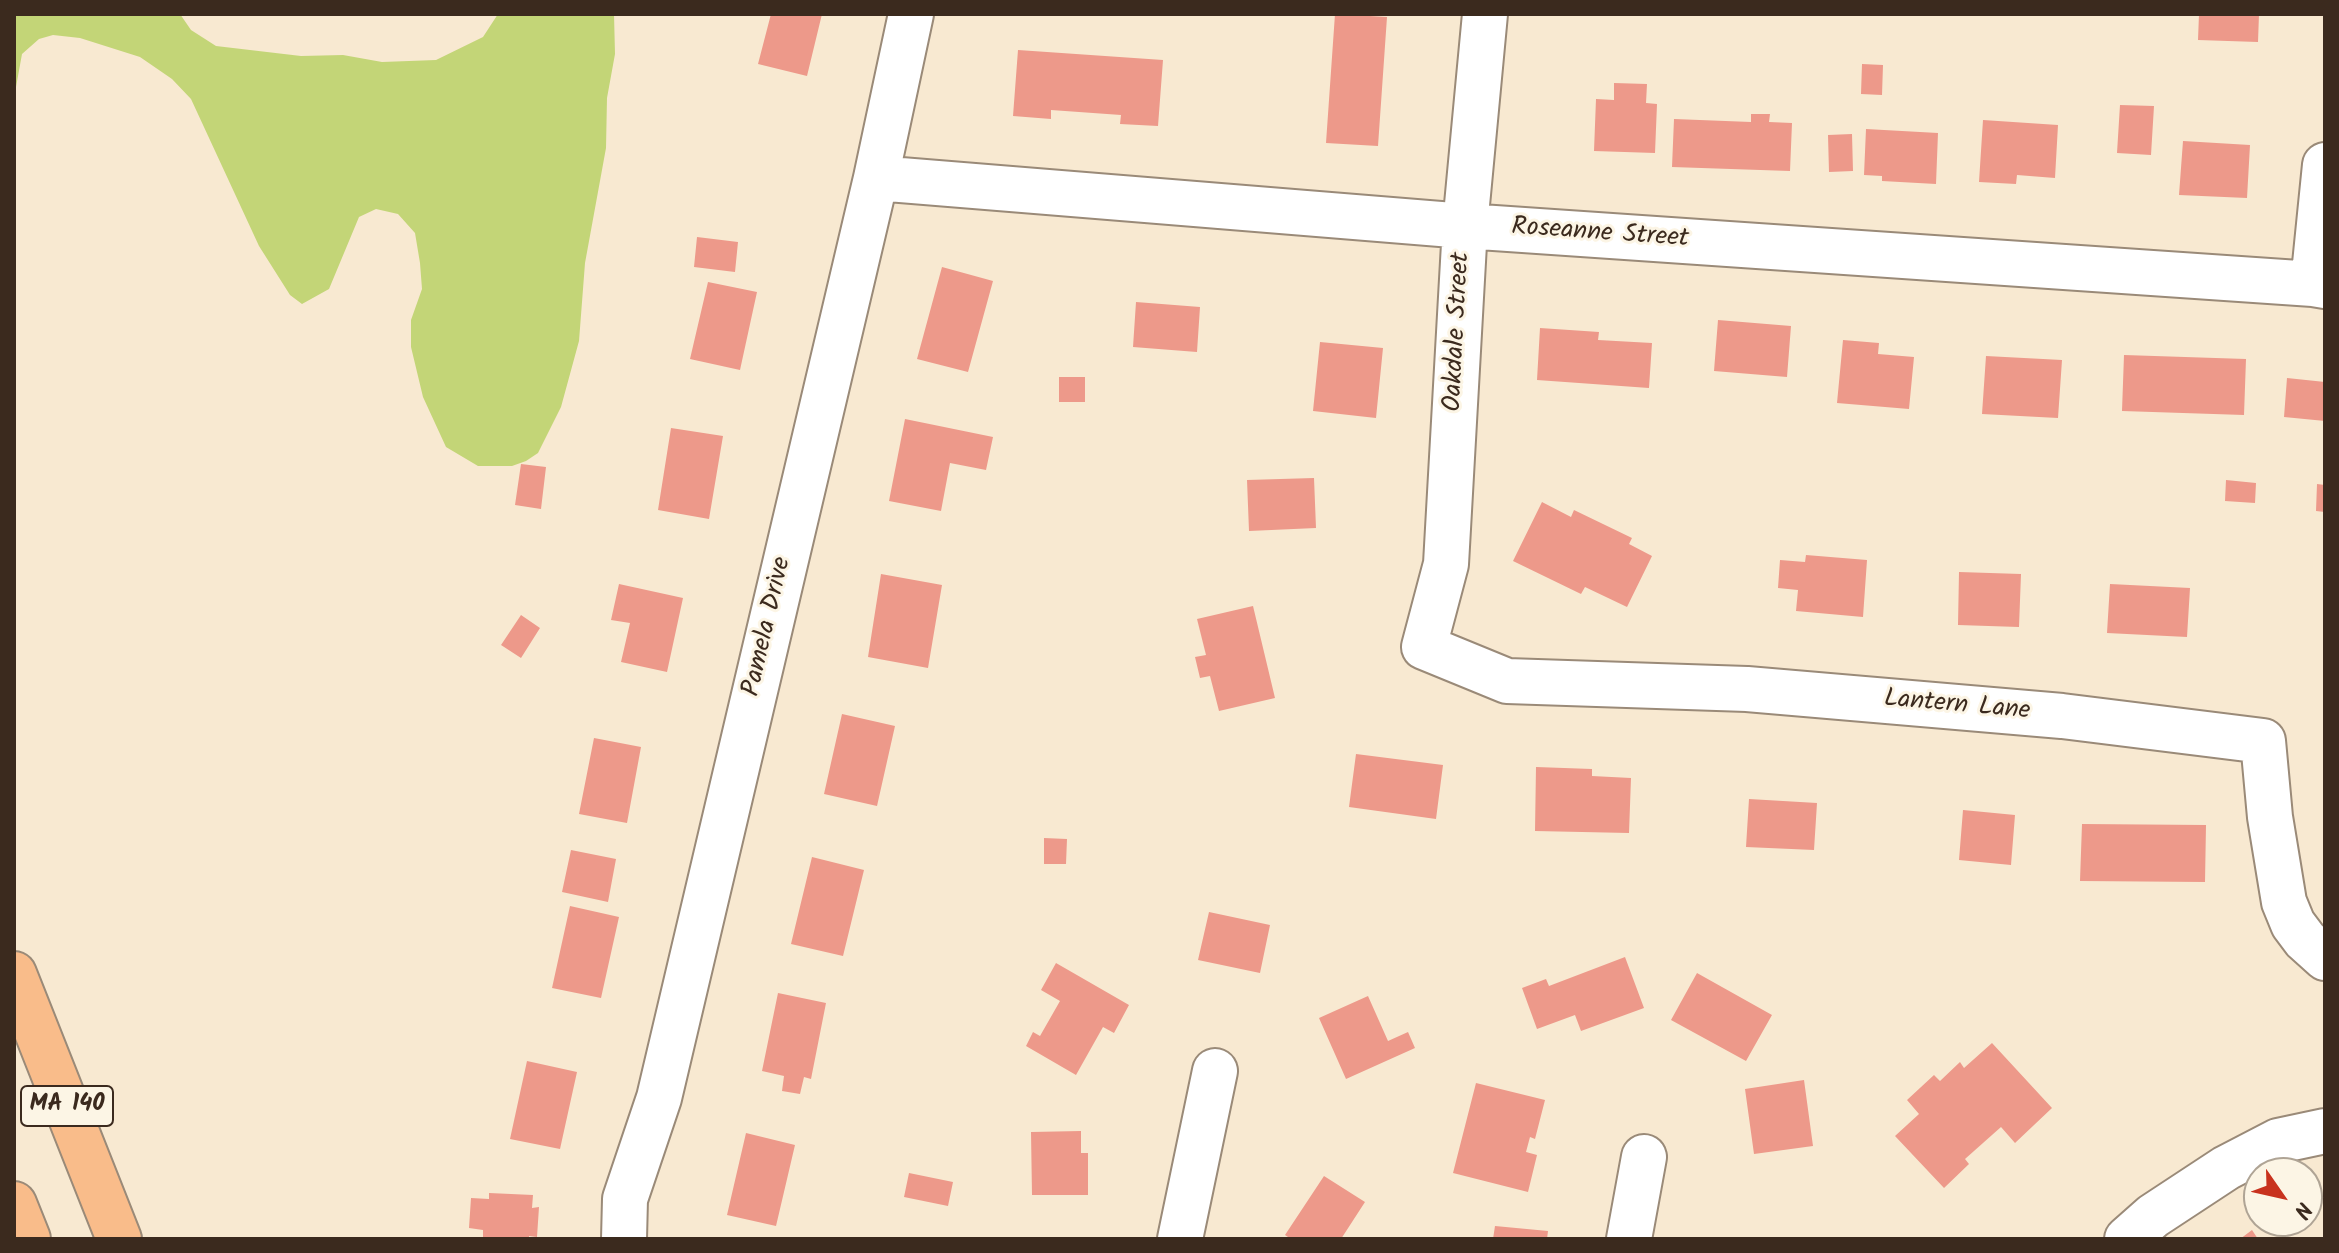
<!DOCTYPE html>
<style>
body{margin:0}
#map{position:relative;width:2339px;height:1253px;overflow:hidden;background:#f8e9d1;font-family:Kalam,sans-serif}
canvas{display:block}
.frame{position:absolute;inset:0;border:16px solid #3b2a1e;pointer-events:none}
.north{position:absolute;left:2243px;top:1157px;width:80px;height:80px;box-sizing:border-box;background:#fcf5e5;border:2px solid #afa495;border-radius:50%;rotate:124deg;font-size:22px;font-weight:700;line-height:32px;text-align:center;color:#3b2a1e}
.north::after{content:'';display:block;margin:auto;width:28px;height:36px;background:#c8321e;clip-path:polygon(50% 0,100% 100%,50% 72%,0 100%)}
</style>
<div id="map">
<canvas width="2339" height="1253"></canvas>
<div class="frame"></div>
<div class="north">N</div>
</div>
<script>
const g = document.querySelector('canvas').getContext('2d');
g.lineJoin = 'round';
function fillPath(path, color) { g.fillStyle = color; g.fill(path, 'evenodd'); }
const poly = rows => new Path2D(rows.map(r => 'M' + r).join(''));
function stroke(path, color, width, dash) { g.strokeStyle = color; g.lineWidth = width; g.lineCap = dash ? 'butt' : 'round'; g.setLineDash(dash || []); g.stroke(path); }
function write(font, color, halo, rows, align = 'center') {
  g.font = font + ' Kalam,sans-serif'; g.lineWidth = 6; g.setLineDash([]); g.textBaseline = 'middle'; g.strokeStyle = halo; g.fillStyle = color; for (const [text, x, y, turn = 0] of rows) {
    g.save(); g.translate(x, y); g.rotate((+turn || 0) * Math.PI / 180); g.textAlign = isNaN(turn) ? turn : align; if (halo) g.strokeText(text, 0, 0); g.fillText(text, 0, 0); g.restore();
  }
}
fillPath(poly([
 [14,14,180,14,191,30,216,46,301,56,343,55,382,62,436,60,483,37,498,14,614,14,615,54,607,98,606,148,585,263,579,341,561,407,538,453,526,461,512,466,478,466,446,447,423,397,411,347,411,320,422,289,420,263,415,233,398,214,376,209,359,217,329,289,302,304,290,295,259,246,191,99,172,79,140,57,80,38,53,35,39,39,22,54,14,98]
]), '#c3d577');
fillPath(poly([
 [771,14,822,14,807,76,758,64],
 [1335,14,1387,17,1378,146,1326,143],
 [2199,14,2259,14,2258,42,2198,40],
 [1018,50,1163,60,1158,126,1120,124,1121,115,1051,110,1051,119,1013,116],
 [1862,64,1883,65,1882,95,1861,94],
 [1614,83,1647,84,1646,103,1657,104,1655,153,1594,151,1596,99,1614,100],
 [2120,105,2154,106,2151,155,2117,153],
 [1751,114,1770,114,1769,122,1792,123,1790,171,1672,167,1674,119,1751,122],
 [1983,120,2058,125,2055,178,2017,175,2016,184,1979,182],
 [1866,129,1938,133,1936,184,1882,181,1882,176,1864,175],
 [1852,134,1853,171,1829,172,1828,135],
 [2183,141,2250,145,2247,198,2179,195],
 [697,237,738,242,735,272,694,267],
 [942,267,993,281,968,372,917,359],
 [708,282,757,292,740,370,690,359],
 [1136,302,1200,307,1197,352,1133,347],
 [1718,320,1791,326,1787,377,1714,371],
 [1540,328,1599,332,1598,340,1652,343,1649,388,1537,380],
 [1843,340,1879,343,1878,354,1914,357,1909,409,1837,403],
 [1320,342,1383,348,1376,418,1313,411],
 [2124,355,2246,359,2244,415,2122,411],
 [1986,356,2062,360,2058,418,1982,414],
 [1059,377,1085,377,1085,402,1059,402],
 [2287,378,2325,382,2325,421,2284,417],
 [905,419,993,437,986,470,950,463,941,511,889,501],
 [671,428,723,436,709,519,658,510],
 [521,464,546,467,541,509,515,505],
 [1314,478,1316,528,1249,531,1247,480],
 [2226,480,2256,483,2255,503,2225,501],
 [2317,484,2325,485,2325,512,2316,511],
 [1542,502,1571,517,1574,510,1632,538,1629,544,1652,556,1627,607,1585,587,1581,594,1513,561],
 [1806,555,1867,560,1863,617,1796,611,1798,590,1778,588,1780,560,1805,562],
 [1959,572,2021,574,2019,627,1958,625],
 [881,574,942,585,928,668,868,657],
 [619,584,683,598,667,672,621,662,630,623,611,620],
 [2110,584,2190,588,2187,637,2107,633],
 [1253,606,1275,698,1219,711,1210,676,1200,678,1195,657,1206,655,1197,619],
 [521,615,540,628,521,658,501,645],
 [842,714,895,726,877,806,824,794],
 [594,738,641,747,627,823,579,814],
 [1356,754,1443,765,1436,819,1349,807],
 [1536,767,1592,769,1592,776,1631,778,1629,833,1535,831],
 [1749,799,1817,803,1814,850,1746,847],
 [1963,810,2015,815,2011,865,1959,860],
 [2082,824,2206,825,2205,882,2080,881],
 [1044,838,1067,839,1066,864,1044,864],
 [571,850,616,859,608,902,562,892],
 [812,857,864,870,843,956,791,944],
 [570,906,619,917,601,998,552,988],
 [1209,912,1270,925,1260,973,1198,960],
 [1625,957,1644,1008,1581,1031,1575,1015,1537,1029,1522,988,1546,979,1549,986],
 [1056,963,1129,1005,1114,1033,1103,1027,1076,1075,1026,1046,1033,1032,1040,1036,1060,1001,1041,990],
 [1697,973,1772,1015,1746,1061,1671,1020],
 [778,993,826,1003,811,1079,804,1077,800,1094,782,1091,784,1076,762,1071],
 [1368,996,1388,1041,1408,1032,1415,1048,1346,1079,1319,1018],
 [1992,1043,2052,1108,2015,1143,2001,1127,1965,1159,1969,1164,1944,1188,1895,1136,1919,1114,1907,1100,1934,1075,1940,1081,1960,1062,1964,1068],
 [527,1061,577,1072,560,1149,510,1139],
 [1804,1080,1813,1146,1754,1154,1745,1089],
 [1476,1083,1545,1100,1535,1139,1530,1137,1526,1152,1537,1155,1528,1192,1453,1173],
 [1081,1131,1081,1153,1088,1153,1088,1195,1032,1195,1031,1132],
 [746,1133,795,1145,776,1226,727,1215],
 [909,1173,953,1182,948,1206,904,1197],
 [1324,1176,1365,1202,1341,1239,1291,1239,1285,1235],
 [489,1193,533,1195,532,1208,539,1207,537,1237,529,1236,529,1239,483,1239,483,1230,469,1228,471,1198,489,1199],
 [1495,1226,1548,1231,1547,1239,1493,1239],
 [2252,1230,2258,1239,2240,1239]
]), '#ed998a');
const minor = poly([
 [1485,14,1465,226,1446,564,1424,647,1507,681,1747,689,2062,716,2263,741,2270,817,2284,902,2293,924,2305,940,2325,958],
 [876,178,1465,226,2313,284,2325,286],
 [2313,284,2325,165],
 [624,1239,625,1199,659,1098,876,178,911,14],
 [1180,1239,1215,1071],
 [1629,1239,1644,1157],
 [2127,1239,2153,1216,2226,1168,2278,1141,2325,1131]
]);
const motorway = poly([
 [14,974,119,1239],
 [14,1204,28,1239]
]);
stroke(minor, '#9a8a78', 48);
stroke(motorway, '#9a8a78', 48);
stroke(minor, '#fff', 44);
stroke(motorway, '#f9bc8a', 44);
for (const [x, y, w] of [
 [67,1106,92]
]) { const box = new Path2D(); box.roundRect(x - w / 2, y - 20, w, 40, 6); g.fillStyle = '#fcf5e5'; g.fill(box); stroke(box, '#3b2a1e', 2); }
write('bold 24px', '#3b2a1e', null, [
 ["MA 140",67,1106]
]);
write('26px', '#3b2a1e', '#fcf5e5', [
 ["Roseanne Street",1600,235,4],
 ["Oakdale Street",1459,332,-87],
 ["Pamela Drive",769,627,-77],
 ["Lantern Lane",1957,707,5]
]);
</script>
